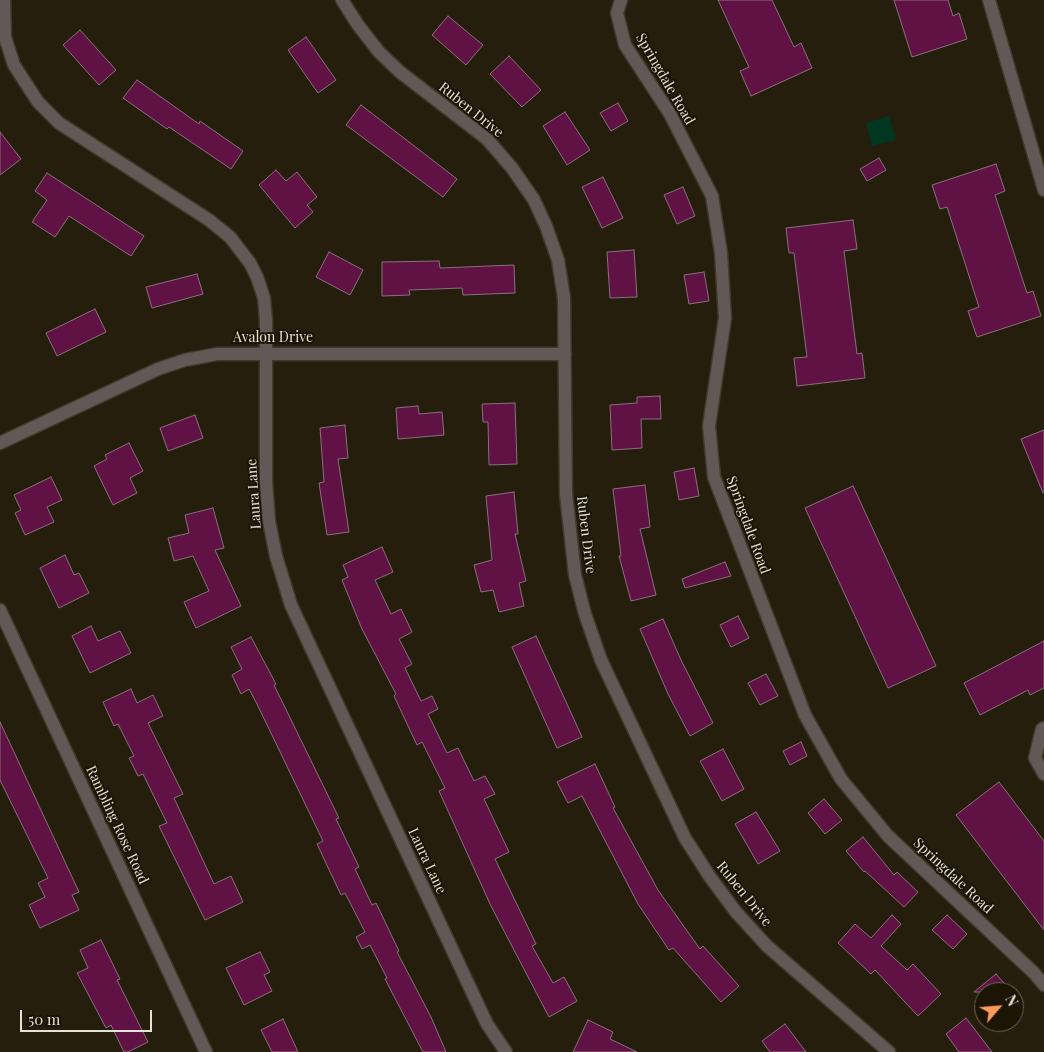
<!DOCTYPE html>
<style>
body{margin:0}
#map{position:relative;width:1044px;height:1052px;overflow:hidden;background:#261e0d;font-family:"Playfair Display",serif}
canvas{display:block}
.north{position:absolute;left:974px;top:982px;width:50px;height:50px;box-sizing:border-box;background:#1c1505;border:1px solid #6d6759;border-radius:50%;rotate:63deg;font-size:14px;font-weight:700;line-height:20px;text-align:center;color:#e6e2d7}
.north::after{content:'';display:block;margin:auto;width:18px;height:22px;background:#ff9b5a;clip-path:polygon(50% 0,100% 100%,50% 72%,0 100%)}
.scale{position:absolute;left:20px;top:1010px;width:132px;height:22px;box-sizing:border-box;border:2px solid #e6e2d7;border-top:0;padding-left:6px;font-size:15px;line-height:18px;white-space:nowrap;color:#e6e2d7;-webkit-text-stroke:4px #1c1505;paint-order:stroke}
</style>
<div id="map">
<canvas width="1044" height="1052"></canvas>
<div class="north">N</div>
<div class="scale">50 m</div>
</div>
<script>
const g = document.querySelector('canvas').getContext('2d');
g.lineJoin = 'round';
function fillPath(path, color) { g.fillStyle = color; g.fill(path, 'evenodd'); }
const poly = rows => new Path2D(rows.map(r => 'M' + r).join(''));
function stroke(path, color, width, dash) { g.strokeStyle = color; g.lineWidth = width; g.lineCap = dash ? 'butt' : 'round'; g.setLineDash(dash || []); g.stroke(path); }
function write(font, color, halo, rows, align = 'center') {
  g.font = font + ' "Playfair Display",serif'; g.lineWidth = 4; g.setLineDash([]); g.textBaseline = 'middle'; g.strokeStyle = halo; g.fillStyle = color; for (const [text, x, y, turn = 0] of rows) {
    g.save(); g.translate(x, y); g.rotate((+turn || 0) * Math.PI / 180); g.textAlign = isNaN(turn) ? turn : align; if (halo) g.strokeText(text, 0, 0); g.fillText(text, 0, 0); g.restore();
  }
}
fillPath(poly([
 [889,116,896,140,872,146,866,123]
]), '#013720');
const building = poly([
 [718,0,772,0,794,47,801,43,812,68,751,96,740,71,749,67,718,0],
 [894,0,948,0,953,16,959,13,967,39,912,57,894,0],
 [448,16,483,45,466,65,432,35,448,16],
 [80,30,116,70,99,85,63,45,80,30],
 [306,37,336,80,318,93,288,50,306,37],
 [509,56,541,90,522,107,490,74,509,56],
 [137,80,199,124,200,121,243,151,231,169,169,127,167,129,123,98,137,80],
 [618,103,628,121,611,131,600,113,618,103],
 [361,105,457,179,443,197,346,125,361,105],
 [565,112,590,150,567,165,543,126,565,112],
 [0,132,21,159,0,175,0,132],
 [879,158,886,170,867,181,860,169,879,158],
 [996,164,1005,191,995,195,1027,293,1033,291,1041,316,977,337,968,311,979,307,947,207,940,209,932,185,996,164],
 [276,170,286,181,297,172,317,197,307,205,313,212,295,228,259,185,276,170],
 [47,173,144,236,131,256,69,216,55,237,32,222,47,200,35,191,47,173],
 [603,177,623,218,602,228,582,187,603,177],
 [683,187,695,216,677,224,664,195,683,187],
 [853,220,857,249,844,251,857,354,862,353,865,378,797,386,794,358,807,357,794,253,789,253,786,228,853,220],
 [634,250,637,297,610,298,607,252,634,250],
 [329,252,363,270,350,295,316,277,329,252],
 [439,261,440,268,514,265,515,293,463,295,462,288,409,290,410,295,382,296,382,262,439,261],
 [704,272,709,301,689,304,684,275,704,272],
 [197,274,203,294,152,308,146,287,197,274],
 [95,309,106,332,57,356,46,333,95,309],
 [660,396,661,419,641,419,642,448,612,450,610,405,637,403,637,397,660,396],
 [515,403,517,464,489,465,488,422,483,422,482,404,515,403],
 [418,406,419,414,442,412,444,435,398,439,396,408,418,406],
 [195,415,203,438,168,451,160,428,195,415],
 [345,425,348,458,338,459,349,532,327,535,319,483,324,482,320,428,345,425],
 [1044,430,1044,493,1043,493,1021,439,1044,430],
 [129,443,143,471,130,478,137,493,113,505,94,466,107,459,105,455,129,443],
 [694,468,699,496,679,500,674,472,694,468],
 [51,477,62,500,47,507,54,522,25,535,15,513,21,510,14,495,51,477],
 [645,485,650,527,640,529,656,595,631,601,619,556,621,556,613,489,645,485],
 [853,486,936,666,888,688,805,508,853,486],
 [514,492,518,534,515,534,526,581,519,583,524,606,499,612,493,590,481,592,474,565,492,560,486,496,514,492],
 [213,508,224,548,215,550,241,606,196,628,184,602,209,591,193,556,174,561,168,538,189,533,185,515,213,508],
 [382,547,393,572,375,580,391,614,401,609,412,632,399,639,412,664,405,668,421,701,432,696,438,709,428,714,447,753,458,748,474,781,485,776,495,794,484,799,509,852,495,859,536,944,532,946,553,983,564,977,577,1001,549,1017,491,906,439,791,445,788,422,742,417,745,394,696,396,694,362,629,342,580,348,577,343,565,382,547],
 [65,555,74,575,79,573,89,593,59,608,40,568,65,555],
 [725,562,731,576,685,588,682,579,725,562],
 [738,616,749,638,731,647,720,625,738,616],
 [663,619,681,660,713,723,690,736,668,694,640,629,663,619],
 [91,626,98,641,120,631,131,653,90,673,72,636,91,626],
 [536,636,582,737,557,748,512,647,536,636],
 [251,637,276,684,274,685,339,818,336,819,359,867,355,869,372,905,376,903,399,951,397,952,431,1017,446,1052,423,1052,385,979,387,978,370,945,362,949,356,937,365,932,345,893,341,895,317,844,323,841,256,702,249,689,241,694,232,675,242,669,231,647,251,637],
 [1044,641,1044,688,1030,695,1028,690,980,715,964,683,1044,641],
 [766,674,778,696,760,705,748,683,766,674],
 [131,689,137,703,153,695,163,716,148,723,183,794,174,798,214,884,231,876,243,902,205,920,159,826,167,823,143,774,138,776,129,758,134,756,118,724,114,726,103,702,131,689],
 [0,722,79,892,72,895,79,910,40,928,29,905,45,897,38,883,48,878,0,780,0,722],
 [801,742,807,756,790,765,783,751,801,742],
 [723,749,744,789,722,801,700,761,723,749],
 [595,764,615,807,613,808,658,890,700,949,703,946,739,986,721,1002,673,948,669,950,638,904,582,796,568,803,557,782,595,764],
 [999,782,1044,841,1044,930,956,815,999,782],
 [824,799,842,820,825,834,808,813,824,799],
 [756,812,780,851,758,864,735,824,756,812],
 [863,837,894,875,897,872,918,892,904,907,865,871,864,872,846,851,863,837],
 [892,915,901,924,881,946,907,970,913,964,941,994,918,1016,875,970,871,974,838,943,855,924,871,938,892,915],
 [947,915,967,934,953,949,932,930,947,915],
 [101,940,120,979,117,980,148,1042,128,1052,124,1052,111,1025,106,1028,77,973,88,968,80,950,101,940],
 [260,952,270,972,264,975,272,991,244,1005,226,968,260,952],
 [996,974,1012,992,974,992,996,974],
 [966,1018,992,1052,959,1052,946,1034,966,1018],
 [283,1019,298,1052,272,1052,261,1030,283,1019],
 [588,1020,613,1032,610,1039,637,1052,573,1052,588,1020],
 [785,1024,806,1052,770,1052,762,1041,785,1024]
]);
fillPath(building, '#601244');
stroke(building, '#87717c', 1);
const minor = poly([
 [4,0,5,37,14,65,38,102,59,123,209,220,230,237,250,263,257,277,264,298,266,320,266,482,269,521,276,556,291,605,487,1024,506,1052],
 [342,0,358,25,379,52,400,72,487,139,512,168,534,200,546,226,558,260,564,298,566,494,575,575,585,614,601,660,685,838,710,877,736,912,767,946,889,1052],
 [621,0,617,13,625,45,670,114,712,196,721,253,725,318,709,426,714,477,805,715,841,779,888,836,1034,973,1044,985],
 [989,0,1044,190],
 [0,443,158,369,185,360,217,354,565,354],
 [0,610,206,1052],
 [1044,728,1042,729,1035,758,1044,774]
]);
stroke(minor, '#413929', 15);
stroke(minor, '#625855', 12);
write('14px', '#e6e2d7', '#1c1505', [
 ["Springdale Road",665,79,60],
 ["Ruben Drive",471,110,39],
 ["Avalon Drive",273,338],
 ["Laura Lane",254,494,-94],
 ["Springdale Road",748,525,70],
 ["Ruben Drive",586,535,83],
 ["Rambling Rose Road",117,825,65],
 ["Laura Lane",427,861,65],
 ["Springdale Road",953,876,43],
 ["Ruben Drive",744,894,51]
]);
</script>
